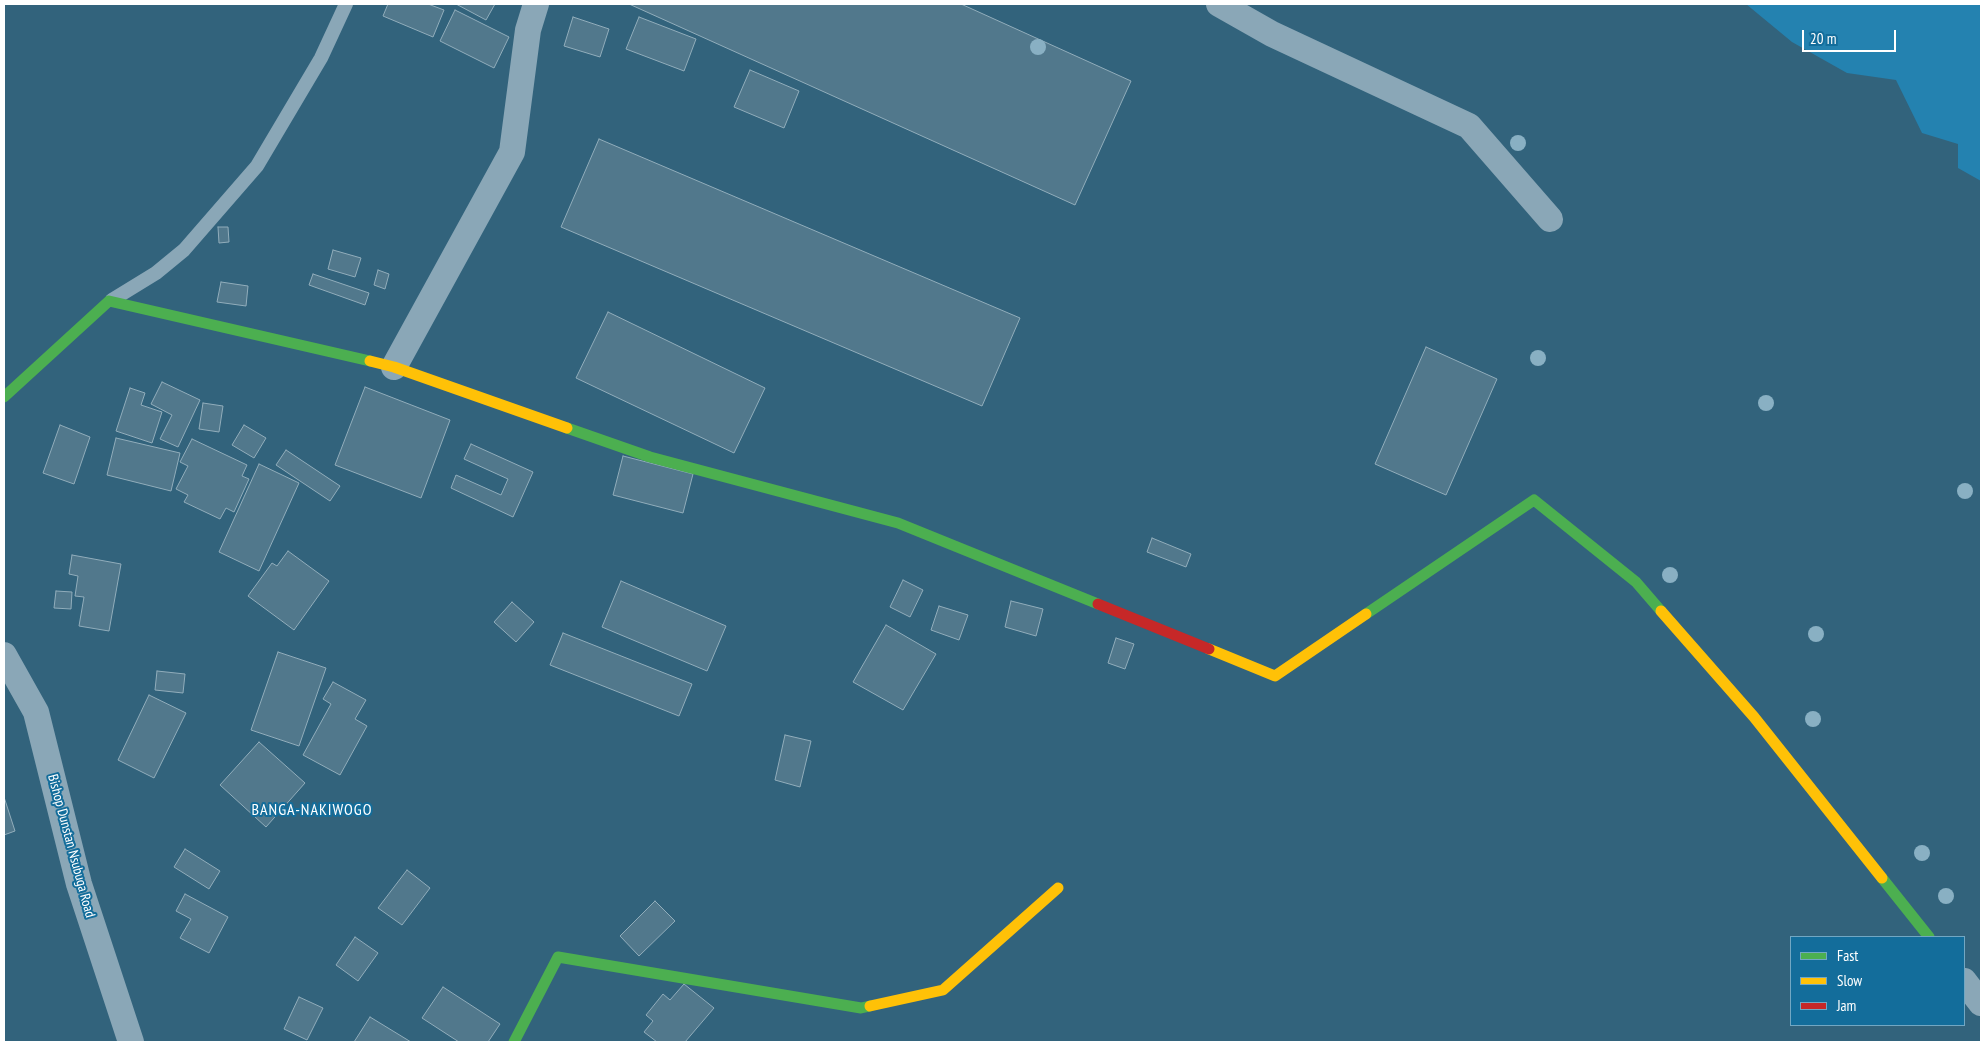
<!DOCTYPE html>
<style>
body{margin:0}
#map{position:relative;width:1985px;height:1046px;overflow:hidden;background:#32637c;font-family:"PT Sans Narrow",sans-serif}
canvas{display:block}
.frame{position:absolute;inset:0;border:5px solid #fff;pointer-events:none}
.legend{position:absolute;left:1790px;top:936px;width:175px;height:90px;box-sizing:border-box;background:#136d9b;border:1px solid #71a7c3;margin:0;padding:6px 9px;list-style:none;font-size:15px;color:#fff}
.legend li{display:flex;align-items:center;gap:10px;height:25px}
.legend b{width:25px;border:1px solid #71a7c3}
.scale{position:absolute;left:1802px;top:30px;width:94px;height:22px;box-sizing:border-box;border:2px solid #fff;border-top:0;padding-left:6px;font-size:15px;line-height:18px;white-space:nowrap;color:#fff;-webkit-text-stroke:4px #136d9b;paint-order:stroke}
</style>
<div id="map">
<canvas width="1985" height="1046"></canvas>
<div class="frame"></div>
<ul class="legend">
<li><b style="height:6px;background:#4caf50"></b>Fast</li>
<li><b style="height:6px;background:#ffc107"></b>Slow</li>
<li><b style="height:6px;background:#c62828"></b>Jam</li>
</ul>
<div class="scale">20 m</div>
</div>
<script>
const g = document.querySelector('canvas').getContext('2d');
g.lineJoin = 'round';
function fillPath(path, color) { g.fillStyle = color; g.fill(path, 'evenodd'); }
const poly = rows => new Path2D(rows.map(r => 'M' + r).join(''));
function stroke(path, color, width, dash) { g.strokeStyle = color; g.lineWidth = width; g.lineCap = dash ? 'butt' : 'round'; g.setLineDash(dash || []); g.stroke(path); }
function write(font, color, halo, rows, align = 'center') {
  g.font = font + ' "PT Sans Narrow",sans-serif'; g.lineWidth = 4; g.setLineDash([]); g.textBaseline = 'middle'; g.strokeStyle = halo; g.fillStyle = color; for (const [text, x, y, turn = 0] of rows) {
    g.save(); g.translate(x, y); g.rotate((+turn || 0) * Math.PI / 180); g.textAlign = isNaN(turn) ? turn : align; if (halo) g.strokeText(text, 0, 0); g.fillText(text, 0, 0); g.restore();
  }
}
fillPath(poly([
 [1746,4,1981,4,1981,181,1958,168,1958,144,1922,133,1896,80,1847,73,1792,42]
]), '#2482b0');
const building = poly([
 [388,4,428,4,444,10,433,37,383,16,388,4],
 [456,4,495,4,486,20,456,4],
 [629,4,961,4,1131,81,1075,205,629,4],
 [455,10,509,37,494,68,440,41,455,10],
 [573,17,609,29,600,57,564,46,573,17],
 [639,17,696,39,684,71,626,49,639,17],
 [750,70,799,91,784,128,734,107,750,70],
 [599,139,1020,318,982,406,561,227,599,139],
 [218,227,228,227,229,242,219,243,218,227],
 [333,250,361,258,355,277,328,269,333,250],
 [378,270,389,274,385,289,374,285,378,270],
 [313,274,369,293,365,305,309,285,313,274],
 [221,282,248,286,246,306,217,302,221,282],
 [608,312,765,388,734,453,576,378,608,312],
 [1426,347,1497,379,1446,495,1375,464,1426,347],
 [162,382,200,400,178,447,160,439,172,415,151,404,162,382],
 [365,387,450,420,421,498,335,465,365,387],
 [130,388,145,393,141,405,162,412,152,443,116,431,130,388],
 [203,403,223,406,219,432,199,429,203,403],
 [60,425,90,437,74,484,43,473,60,425],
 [244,425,266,438,254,458,232,445,244,425],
 [116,438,180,453,171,491,107,475,116,438],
 [192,439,247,465,242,476,249,479,234,512,226,508,220,519,184,502,188,495,176,489,188,466,180,462,192,439],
 [471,444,533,472,513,517,451,488,456,475,501,495,508,479,464,459,471,444],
 [286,450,340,486,330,501,276,465,286,450],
 [623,456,693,474,683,513,613,495,623,456],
 [259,464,299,483,259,571,219,552,259,464],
 [1152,538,1191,554,1186,567,1147,552,1152,538],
 [288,551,329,581,294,630,248,596,272,563,277,566,288,551],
 [72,555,121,564,109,631,79,626,84,597,75,596,78,576,69,574,72,555],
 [903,580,923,590,910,617,890,607,903,580],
 [621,581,726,626,707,671,602,627,621,581],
 [56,591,72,592,71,609,54,608,56,591],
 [1011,601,1043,609,1036,636,1005,627,1011,601],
 [512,602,534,622,516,642,494,622,512,602],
 [939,606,968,615,959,640,931,630,939,606],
 [886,625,936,654,903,710,853,682,886,625],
 [563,633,692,684,679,716,550,665,563,633],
 [1116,638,1134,644,1125,669,1108,663,1116,638],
 [278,652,326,668,299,746,251,730,278,652],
 [157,671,185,674,183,693,155,690,157,671],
 [333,682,366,700,355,719,367,726,340,775,303,755,331,704,323,699,333,682],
 [149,695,186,713,154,778,118,760,149,695],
 [785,735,811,741,800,787,775,780,785,735],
 [259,742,305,783,266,827,220,785,259,742],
 [4,797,15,831,4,835,4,797],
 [185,849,220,871,209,889,174,867,185,849],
 [407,870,430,888,402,925,378,908,407,870],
 [185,894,228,917,209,953,180,938,191,919,176,911,185,894],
 [655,901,675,921,639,956,620,936,655,901],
 [355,937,378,953,358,981,336,965,355,937],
 [684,984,714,1008,685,1042,657,1042,644,1032,653,1021,646,1015,663,994,670,1000,684,984],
 [443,987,500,1024,488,1042,459,1042,422,1018,443,987],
 [299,997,323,1008,307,1040,284,1029,299,997],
 [370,1017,411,1042,354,1042,370,1017]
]);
fillPath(building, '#51788c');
stroke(building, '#91adbb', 1);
stroke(poly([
 [112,300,156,273,184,250,257,166,321,58,346,4]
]), '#8aa7b7', 14);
stroke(poly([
 [1219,4,1272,34,1469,126,1550,219],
 [394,367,512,152,528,30,536,4],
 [4,655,36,712,79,884,131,1042],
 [1964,981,1981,1003]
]), '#8aa7b7', 26);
stroke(poly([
 [4,397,109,301,370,361],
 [567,428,650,457,898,523,1098,604],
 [1366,614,1534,500,1636,582,1661,611],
 [1882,878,1929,937],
 [514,1042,558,957,861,1008,870,1006]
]), '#4caf50', 11);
stroke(poly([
 [370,361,394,367,567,428],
 [1661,611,1754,717,1882,878],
 [1209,649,1275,676,1366,614],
 [870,1006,943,990,1058,888]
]), '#ffc107', 11);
stroke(poly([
 [1098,604,1209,649]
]), '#c62828', 11);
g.fillStyle = '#89b0c3';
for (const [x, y] of [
 [1038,47],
 [1518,143],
 [1538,358],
 [1766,403],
 [1965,491],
 [1670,575],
 [1816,634],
 [1813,719],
 [1922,853],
 [1946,896]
]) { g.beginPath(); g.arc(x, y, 8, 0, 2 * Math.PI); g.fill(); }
write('14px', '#fff', '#136d9b', [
 ["Bishop Dunstan Nsubuga Road",71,846,75]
]);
g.letterSpacing = '1px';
write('16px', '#fff', '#136d9b', [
 ["BANGA-NAKIWOGO",312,810]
]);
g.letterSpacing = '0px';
</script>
